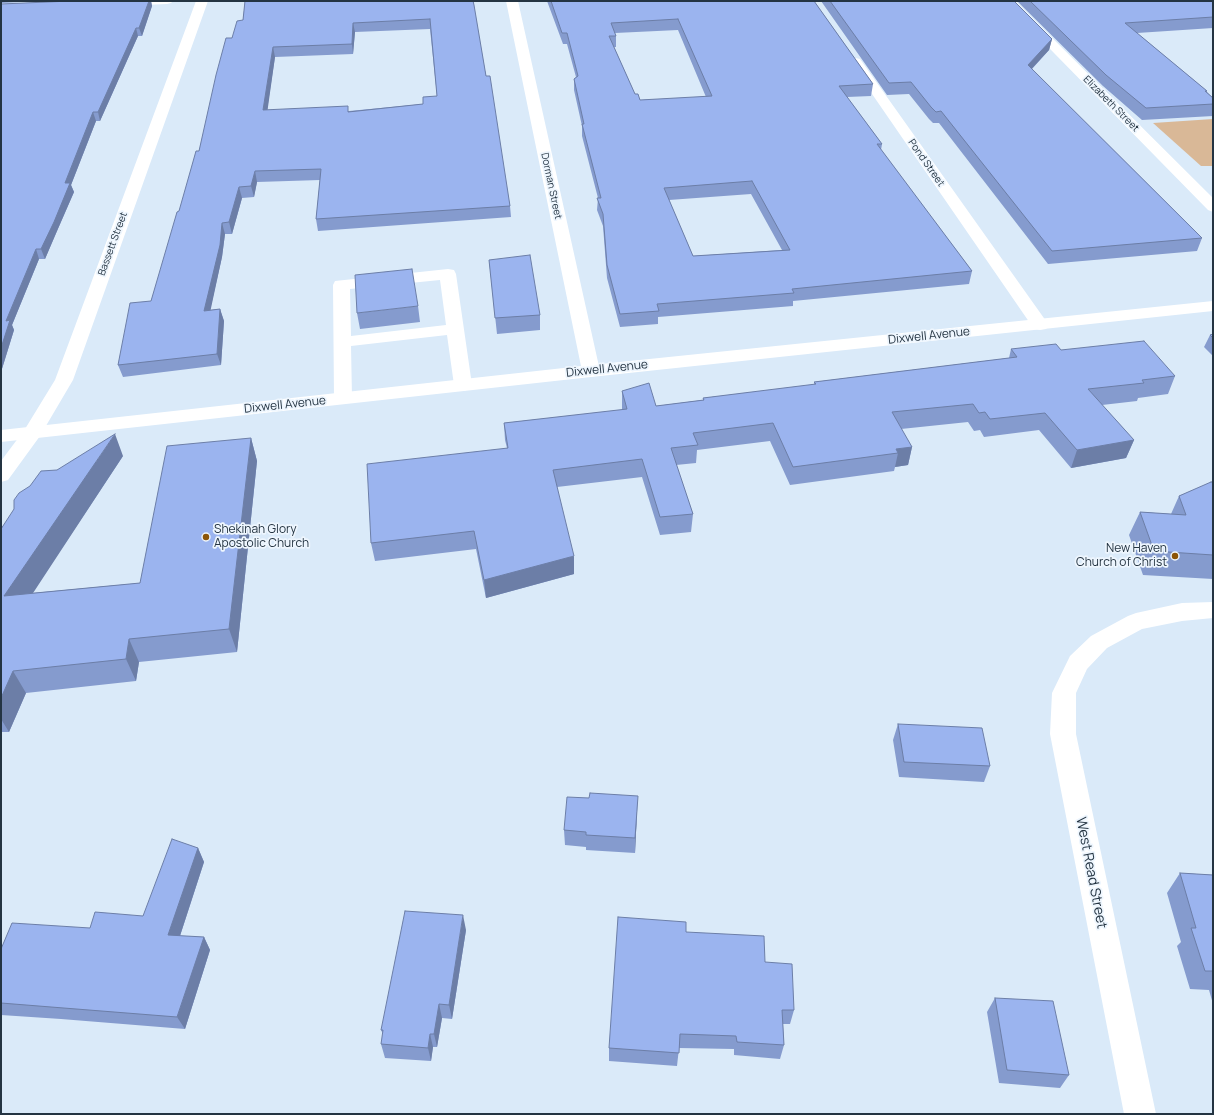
<!DOCTYPE html>
<style>
body{margin:0}
#map{position:relative;width:1214px;height:1115px;overflow:hidden;background:#daeaf9;font-family:Manrope,sans-serif}
canvas{display:block}
.frame{position:absolute;inset:0;border:2px solid #243442;pointer-events:none}
</style>
<div id="map">
<canvas width="1214" height="1115"></canvas>
<div class="frame"></div>
</div>
<script>
const g = document.querySelector('canvas').getContext('2d');
g.lineJoin = 'round';
function fillPath(path, color) { g.fillStyle = color; g.fill(path, 'evenodd'); }
const poly = rows => new Path2D(rows.map(r => 'M' + r).join(''));
function stroke(path, color, width, dash) { g.strokeStyle = color; g.lineWidth = width; g.lineCap = dash ? 'butt' : 'round'; g.setLineDash(dash || []); g.stroke(path); }
function write(font, color, halo, rows, align = 'center') {
  g.font = font + ' Manrope,sans-serif'; g.lineWidth = 3.5; g.setLineDash([]); g.textBaseline = 'middle'; g.strokeStyle = halo; g.fillStyle = color; for (const [text, x, y, turn = 0] of rows) {
    g.save(); g.translate(x, y); g.rotate((+turn || 0) * Math.PI / 180); g.textAlign = isNaN(turn) ? turn : align; if (halo) g.strokeText(text, 0, 0); g.fillText(text, 0, 0); g.restore();
  }
}
fillPath(poly([
 [1213,119,1213,166,1201,166,1153,123]
]), '#d9b897');
fillPath(poly([
 [448,269,454,270,456,274,472,385,470,389,463,391,456,389,454,385,447,335,351,346,352,398,350,402,343,404,336,402,334,398,333,285,335,281,448,269],
 [440,280,446,325,351,336,350,289,440,280]
]), '#fff');
fillPath(poly([
 [506,1,518,1,600,371,598,375,591,377,584,375,582,371,506,1],
 [1003,1,1015,1,1213,198,1213,212,1208,210,1003,1],
 [856,58,860,59,1046,321,1049,325,1046,329,1040,330,1034,329,850,62,852,59,856,58],
 [1213,602,1213,618,1182,621,1142,629,1107,648,1087,669,1076,693,1076,734,1156,1114,1124,1114,1050,734,1052,693,1070,656,1091,636,1128,616,1136,613,1182,603,1213,602]
]), '#fff');
fillPath(poly([
 [196,1,208,1,73,380,40,436,8,480,1,482,1,461,25,429,55,380,196,1]
]), '#fff');
fillPath(poly([
 [116,1,173,1,171,3,167,4,120,6,116,5,114,3,116,1]
]), '#fff');
fillPath(poly([
 [1213,301,1213,311,591,377,1,442,1,430,591,365,1213,301]
]), '#fff');
fillPath(poly([
 [1,1,40,1,1,3],
 [71,1,151,1,152,6,142,36,138,36,100,121,96,121,71,185,74,192,57,231,45,259,39,259,12,325,14,330,1,372,1,4],
 [245,1,474,1,474,8,486,76,510,206,511,217,318,231,316,219,320,180,257,182,254,197,242,198,232,234,225,234,222,257,210,310,220,309,224,321,221,365,123,377,118,365,151,301,199,151,232,38,243,20],
 [430,29,437,96,423,104,349,111,267,110,275,57,353,54,355,32],
 [547,1,814,1,873,84,871,96,847,97,882,144,881,150,972,271,969,284,793,301,793,306,658,317,658,324,620,327,607,278,603,226,597,210,598,198,582,136,582,126,574,90,574,79,576,77,567,44,563,44],
 [678,30,706,97,640,100,635,94,614,47,616,47,616,36,615,33],
 [751,194,782,250,693,256,669,200],
 [821,1,1014,1,1052,39,1049,50,1032,69,1202,238,1197,251,1048,264,939,123,933,123,929,119,909,94,887,95],
 [1017,1,1213,1,1213,28,1137,33,1207,91,1207,92,1213,98,1213,116,1142,120,1103,86],
 [489,260,540,315,540,330,497,334],
 [418,306,420,322,360,329,357,313],
 [1213,334,1213,356,1204,347,1210,335],
 [1011,349,1061,350,1175,376,1168,394,1138,398,1137,401,1102,405,1134,440,1126,458,1071,468,1039,430,984,437,980,430,974,431,968,422,901,429,912,447,908,465,895,467,894,471,790,485,770,441,697,450,696,463,676,465,693,514,691,532,660,535,642,477,557,487,574,574,486,598,476,549,375,561,371,543,507,448,505,440,504,423,622,410,622,391,656,406,703,400,703,398,814,385,814,382,1009,358],
 [251,438,257,461,237,652,139,662,136,681,26,693,9,732,1,732,1,529,57,470,123,456,32,593,140,583],
 [1213,482,1213,579,1143,575,1129,535,1140,512,1171,514,1179,496],
 [898,724,990,766,984,782,899,777,893,740],
 [637,812,635,853,586,850,586,847,565,845,564,830],
 [198,848,204,862,180,936,204,937,210,950,185,1029,61,1019,1,1015,1,949,143,916],
 [1180,873,1213,875,1213,1004,1209,990,1190,989,1177,946,1181,942,1167,893],
 [466,930,452,1019,442,1018,437,1047,433,1047,431,1061,385,1058,381,1044,383,1034,381,1030],
 [686,932,765,962,794,1010,790,1024,783,1024,784,1045,780,1059,734,1055,734,1049,679,1048,677,1066,609,1061,609,1048],
 [995,998,1069,1075,1060,1088,999,1083,987,1012]
]), '#859bce');
fillPath(poly([
 [149,1,151,1,152,6,142,36,139,28],
 [353,23,355,32,353,54,352,44],
 [136,28,138,36,100,121,98,112],
 [1052,39,1049,50,1025,76,1028,65],
 [273,47,275,57,266,121,263,110],
 [93,112,96,121,71,185,74,192,57,231,45,259,41,249,65,183],
 [255,171,257,182,254,197,251,186],
 [239,187,242,198,232,234,229,222],
 [222,223,225,234,222,257,208,322,204,311],
 [36,249,39,259,12,325,14,330,1,372,1,348,6,321],
 [220,309,224,321,221,365,217,354],
 [115,434,123,456,16,619,4,596],
 [251,438,257,461,237,652,229,629],
 [1134,440,1126,458,1071,468,1077,450],
 [912,447,908,465,895,467,898,453,896,449],
 [574,556,574,574,486,598,484,580],
 [129,639,139,662,136,681,126,659],
 [13,671,26,693,9,732,1,719,1,698],
 [638,796,637,812,635,853,635,838],
 [198,848,204,862,176,948,168,935],
 [463,915,466,930,452,1019,449,1005],
 [204,937,210,950,185,1029,177,1017],
 [439,1004,442,1018,437,1047,434,1034],
 [430,1034,433,1047,431,1061,428,1048]
]), '#6c7ea7');
const building = poly([
 [71,1,149,1,139,28,136,28,98,112,93,112,65,183,70,183,54,222,41,249,36,249,6,321,10,320,1,348,1,4,71,1],
 [245,1,473,1,474,5,486,76,490,76,510,206,316,219,321,169,255,171,251,186,239,187,229,222,222,223,220,245,204,311,220,309,217,354,118,365,130,303,151,301,177,212,179,211,196,151,199,151,216,75,226,38,232,38,237,21,243,20,245,1],
 [430,19,437,96,423,97,423,104,348,112,348,106,263,110,273,47,352,44,353,23,430,19],
 [551,1,814,1,873,84,839,86,882,144,877,144,972,271,792,289,794,293,657,304,659,311,620,314,607,265,603,214,597,198,601,198,582,124,584,124,574,79,578,76,567,33,562,33,551,1],
 [678,19,712,96,640,100,638,94,635,94,609,36,616,36,611,23,678,19],
 [752,181,790,250,693,256,664,188,752,181],
 [830,1,1014,1,1052,39,1028,65,1202,238,1052,251,941,111,936,112,931,107,911,82,889,83,830,1],
 [1030,1,1213,1,1213,17,1125,23,1207,91,1205,91,1213,98,1213,104,1146,108,1106,75,1030,1],
 [530,255,540,315,495,318,489,260,530,255],
 [412,269,418,306,357,313,355,275,412,269],
 [1213,334,1213,338,1210,335,1213,334],
 [1144,341,1175,376,1142,380,1144,383,1088,389,1134,440,1077,450,1045,413,990,419,985,412,979,413,973,404,892,412,912,447,896,449,898,453,793,467,773,423,693,433,698,445,671,448,693,514,660,517,642,459,553,470,574,556,484,580,474,531,371,543,367,464,508,448,504,423,627,409,622,391,649,383,656,406,704,400,703,398,816,384,814,382,1017,357,1011,349,1056,344,1061,350,1144,341],
 [115,434,4,596,140,583,167,446,251,438,229,629,129,639,126,659,13,671,1,698,1,529,14,509,14,500,19,493,30,486,41,471,57,470,115,434],
 [1211,482,1213,482,1213,555,1154,551,1140,512,1186,515,1179,496,1211,482],
 [898,724,982,728,990,766,904,762,898,724],
 [590,793,638,796,635,838,586,835,586,832,564,830,567,797,589,798,590,793],
 [172,839,198,848,168,935,204,937,177,1017,51,1007,1,1003,1,949,12,923,90,928,95,912,143,916,172,839],
 [1180,873,1213,875,1213,971,1205,971,1191,928,1196,928,1180,873],
 [405,911,463,915,449,1005,439,1004,434,1034,430,1034,428,1048,381,1044,383,1030,381,1030,405,911],
 [618,917,686,922,686,932,764,936,765,962,792,964,794,1010,782,1010,784,1045,737,1042,736,1036,680,1034,679,1053,609,1048,618,917],
 [995,998,1053,1001,1069,1075,1007,1070,995,998]
]);
fillPath(building, '#9bb4ef');
stroke(building, '#6c7ea7', 1);
for (const [x, y, r, color] of [
 [206,537,4,"#8c5508"],
 [1175,556,4,"#8c5508"]
]) { const dot = new Path2D(); dot.arc(x, y, r, 0, 2 * Math.PI); g.fillStyle = color; g.fill(dot); stroke(dot, '#eef6fe', 1.5); }
write('10px', '#243442', '#eef6fe', [
 ["Elizabeth Street",1111,104,45],
 ["Pond Street",926,163,55],
 ["Dorman Street",551,186,78],
 ["Bassett Street",113,244,-70]
]);
write('12px', '#243442', '#eef6fe', [
 ["Dixwell Avenue",929,336,-6],
 ["Dixwell Avenue",607,369,-6],
 ["Dixwell Avenue",285,405,-6]
]);
write('12px', '#243442', '#eef6fe', [
 ["Shekinah Glory",214,530],
 ["Apostolic Church",214,544],
 ["New Haven",1167,549,"right"],
 ["Church of Christ",1167,563,"right"]
], 'left');
write('14px', '#243442', '#eef6fe', [
 ["West Read Street",1091,873,79]
]);
</script>
